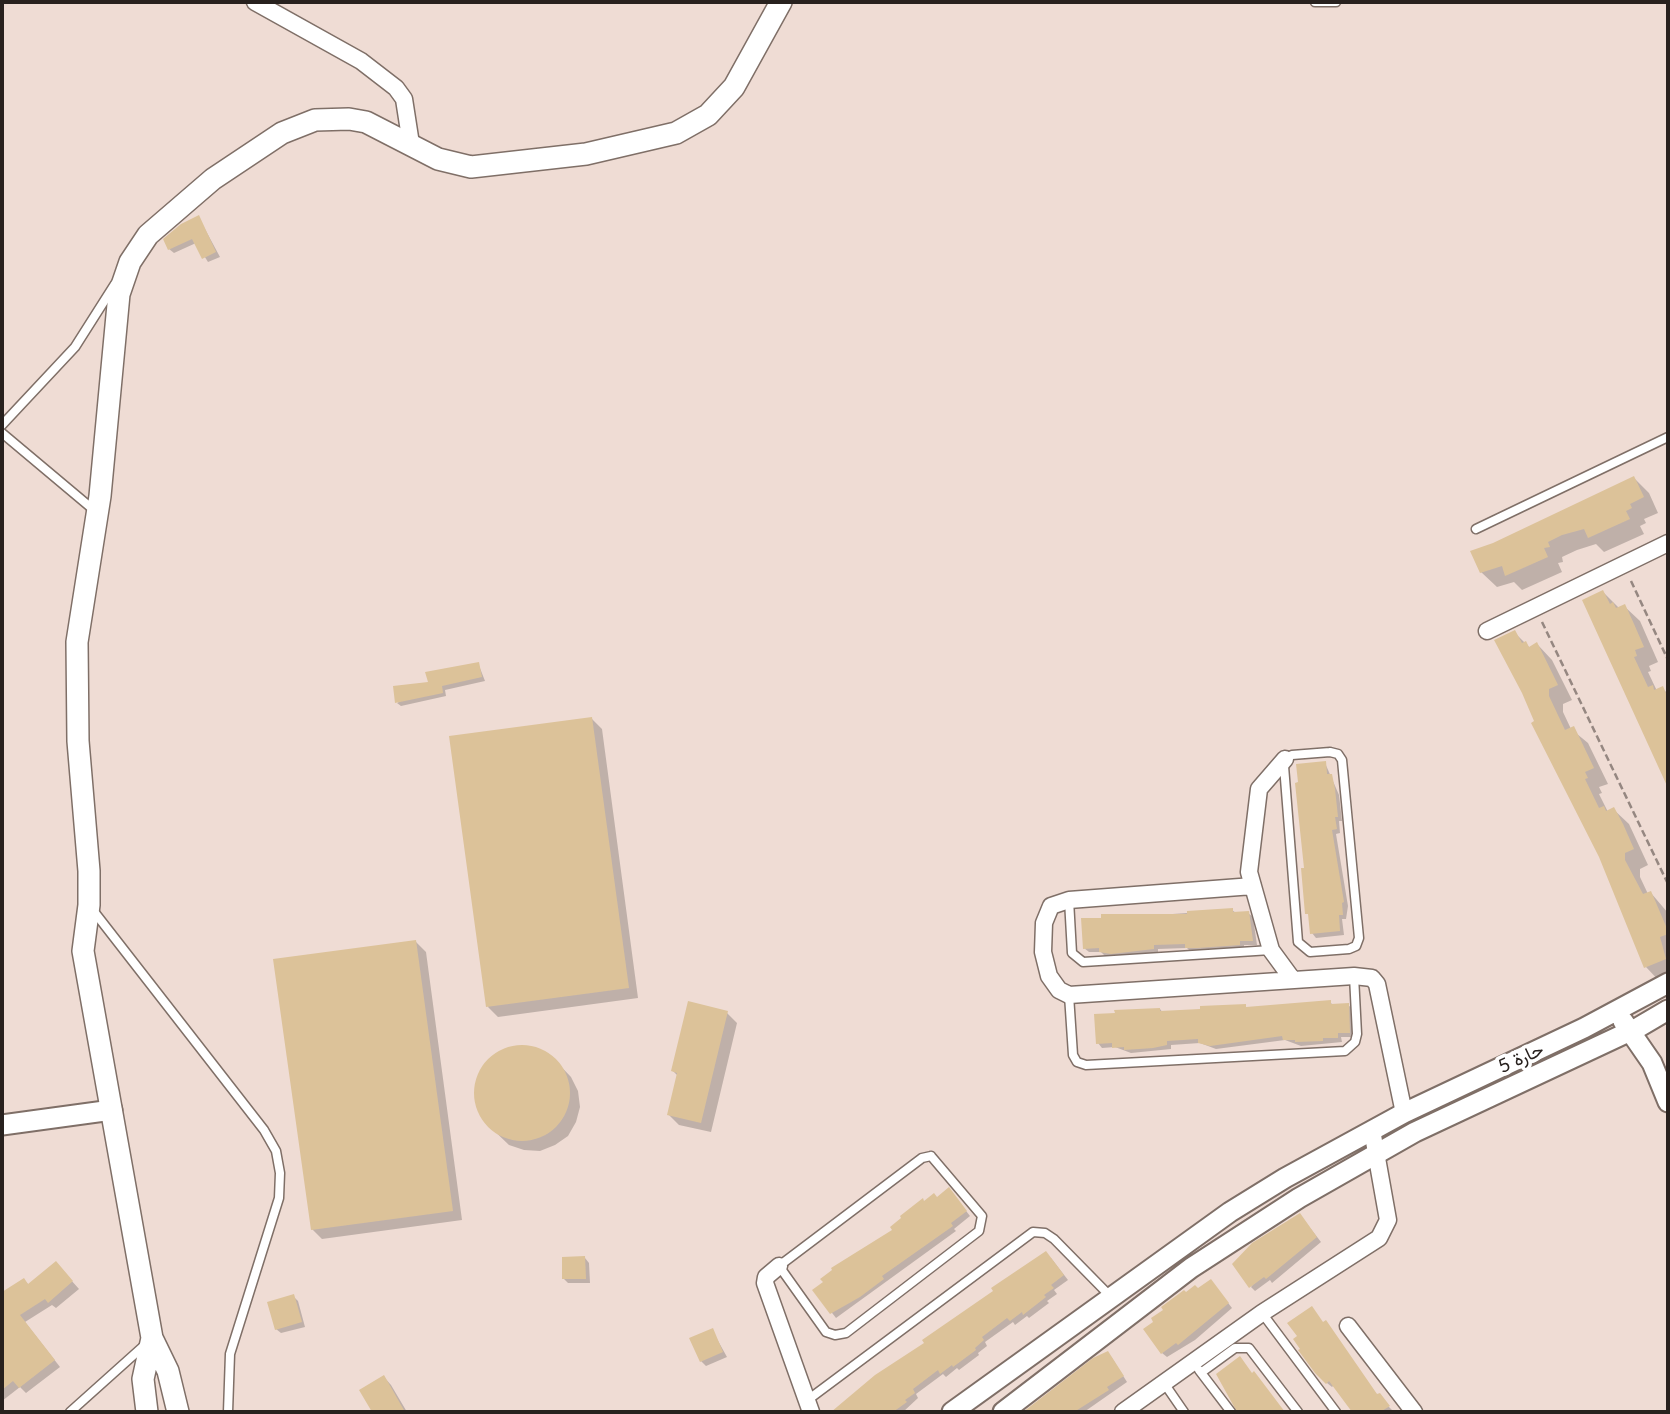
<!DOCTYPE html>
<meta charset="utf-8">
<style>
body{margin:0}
#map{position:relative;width:1670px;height:1414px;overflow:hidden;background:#efdcd4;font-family:Lato,sans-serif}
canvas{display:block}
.frame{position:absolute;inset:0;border:4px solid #28211e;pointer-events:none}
</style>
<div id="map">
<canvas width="1670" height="1414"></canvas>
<div class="frame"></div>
</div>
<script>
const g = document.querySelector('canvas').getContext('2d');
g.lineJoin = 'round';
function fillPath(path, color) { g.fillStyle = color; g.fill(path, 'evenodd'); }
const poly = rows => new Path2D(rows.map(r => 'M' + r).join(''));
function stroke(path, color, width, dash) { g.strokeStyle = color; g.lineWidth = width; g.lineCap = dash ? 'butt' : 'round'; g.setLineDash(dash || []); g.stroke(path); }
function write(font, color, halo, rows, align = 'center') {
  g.font = font + ' Lato,Vazirmatn,sans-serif'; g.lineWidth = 7; g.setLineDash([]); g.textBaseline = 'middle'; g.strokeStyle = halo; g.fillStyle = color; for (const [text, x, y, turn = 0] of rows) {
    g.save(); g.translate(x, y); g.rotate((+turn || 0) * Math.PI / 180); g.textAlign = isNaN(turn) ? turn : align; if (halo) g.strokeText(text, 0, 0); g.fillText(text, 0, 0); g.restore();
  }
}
fillPath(poly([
 [199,218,220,257,208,262,196,243,174,253,169,249],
 [1634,478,1649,493,1658,513,1644,519,1646,523,1640,526,1644,534,1604,552,1596,544,1577,550,1562,557,1563,562,1558,563,1562,572,1522,590,1514,582,1497,587,1481,572,1494,545],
 [1603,592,1619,608,1624,606,1640,621,1658,662,1649,666,1651,671,1648,672,1657,691,1662,688,1668,694,1668,784,1584,601],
 [1514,632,1530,648,1537,644,1552,660,1572,700,1563,704,1563,712,1571,729,1588,743,1608,784,1599,787,1602,793,1599,794,1608,812,1613,809,1629,824,1648,865,1640,869,1640,877,1648,894,1651,893,1668,913,1668,980,1661,983,1646,967,1600,856,1536,722],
 [478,663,485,681,445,690,446,696,401,706,397,703,430,684],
 [592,719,602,729,638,998,498,1017,488,1007],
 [1325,763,1339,795,1342,821,1339,821,1340,833,1336,834,1348,906,1346,919,1342,919,1344,935,1316,938,1312,933,1306,869],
 [1232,910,1236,913,1248,913,1253,917,1257,945,1244,945,1244,949,1191,952,1187,948,1158,949,1158,953,1117,957,1105,956,1101,952,1089,952,1084,948,1083,920],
 [416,942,426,952,462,1220,322,1239,312,1229],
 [1330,1002,1333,1005,1348,1005,1353,1009,1354,1037,1341,1037,1342,1042,1301,1046,1285,1040,1216,1049,1200,1043,1171,1045,1171,1049,1131,1053,1115,1047,1102,1048,1098,1043,1160,1009,1163,1013],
 [727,1013,737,1023,711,1132,679,1125,669,1115,678,1076,673,1071],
 [522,1046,550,1055,571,1077,578,1091,580,1107,576,1122,568,1136,555,1145,540,1151,524,1150,509,1145,486,1123,475,1095,477,1080,494,1056],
 [953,1194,970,1216,954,1229,956,1231,836,1318,815,1291,895,1230,924,1203],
 [1304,1220,1321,1242,1272,1283,1270,1280,1255,1291,1251,1287],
 [585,1258,589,1263,590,1283,568,1283,564,1279],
 [1051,1258,1068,1280,1054,1290,1057,1294,1047,1301,1049,1303,1029,1318,1027,1316,1015,1325,1013,1322,985,1342,987,1346,978,1353,979,1355,959,1370,957,1368,946,1377,943,1374,916,1394,918,1398,903,1412,846,1412,842,1407],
 [62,1270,79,1289,56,1308,52,1305,25,1322,60,1367,26,1393,20,1387,2,1401,2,1370,5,1368,2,1364,2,1294,24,1280,29,1285],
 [1215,1286,1232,1308,1195,1340,1167,1357,1162,1353,1198,1290],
 [293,1296,298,1301,305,1327,281,1333,276,1329],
 [1324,1324,1378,1396,1394,1412,1350,1412,1352,1410,1334,1385,1332,1387,1327,1383],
 [712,1330,727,1357,706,1366,701,1361],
 [1112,1358,1127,1382,1084,1412,1026,1412,1094,1360],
 [384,1377,391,1385,407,1412,374,1412,361,1390]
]), '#0003');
fillPath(poly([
 [199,215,216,252,202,259,192,239,168,250,163,239,181,224],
 [1634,476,1644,497,1630,504,1632,508,1626,511,1630,519,1588,538,1584,529,1562,535,1548,542,1550,547,1544,548,1548,557,1505,576,1502,566,1480,573,1470,551,1493,543],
 [1603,590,1610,604,1613,602,1616,608,1625,604,1634,624,1644,647,1635,650,1637,656,1634,657,1648,687,1653,685,1654,690,1663,686,1668,698,1668,788,1582,600],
 [1515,630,1522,643,1526,641,1529,647,1537,642,1558,685,1549,689,1549,696,1565,730,1574,726,1594,768,1585,772,1588,778,1585,779,1599,808,1604,806,1606,811,1614,807,1623,824,1634,849,1625,853,1625,860,1643,894,1651,891,1668,931,1668,934,1660,937,1666,959,1644,968,1599,857,1531,723,1534,721,1522,693,1494,640],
 [479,662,482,677,442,686,443,693,395,703,393,686,428,682,425,672],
 [592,717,629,988,486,1007,449,736],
 [1326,761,1327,774,1332,774,1335,789,1338,817,1335,817,1337,829,1332,830,1344,902,1342,903,1343,915,1339,915,1340,931,1310,934,1308,914,1305,914,1301,868,1304,868,1295,783,1298,782,1296,764],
 [1233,908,1233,912,1249,911,1253,941,1240,941,1240,945,1197,948,1185,948,1185,944,1154,945,1154,949,1111,954,1099,952,1099,948,1083,949,1081,918,1101,918,1101,914,1187,914,1187,911],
 [416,940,453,1211,311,1230,273,959],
 [1331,1000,1331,1004,1349,1003,1350,1033,1338,1033,1338,1038,1323,1038,1323,1041,1295,1042,1295,1040,1283,1040,1282,1036,1210,1046,1198,1043,1198,1039,1167,1041,1167,1045,1153,1048,1124,1050,1124,1047,1112,1048,1112,1043,1096,1044,1094,1014,1115,1013,1114,1010,1160,1008,1160,1011,1200,1009,1200,1006,1246,1004,1246,1007],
 [688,1001,728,1011,701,1123,667,1115,677,1073,671,1071],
 '474 1093a48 48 0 1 1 96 0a48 48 0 1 1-96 0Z',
 [949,1187,967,1211,951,1223,953,1226,882,1276,884,1279,860,1297,830,1314,812,1290,823,1282,820,1279,832,1270,831,1268,892,1230,890,1227,901,1218,900,1216,923,1198,924,1201,934,1193,937,1197],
 [1300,1213,1317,1237,1266,1279,1264,1277,1249,1288,1232,1264,1252,1243],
 [1046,1251,1064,1275,1051,1285,1054,1288,1044,1295,1046,1297,1023,1315,1022,1312,1010,1321,1007,1318,982,1337,984,1340,975,1348,976,1350,953,1367,952,1365,940,1374,938,1370,913,1389,915,1393,905,1400,907,1402,893,1412,831,1412,875,1375,924,1343,922,1340,993,1291,991,1288],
 [585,1256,586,1279,562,1279,562,1257],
 [56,1261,73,1281,48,1303,45,1299,20,1315,55,1360,19,1388,13,1381,2,1390,2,1292,24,1278,28,1284],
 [1211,1279,1229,1303,1178,1345,1176,1343,1161,1354,1143,1329,1153,1322,1151,1318,1163,1310,1161,1307,1184,1290,1186,1292,1195,1285,1198,1288],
 [294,1294,302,1322,275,1330,267,1302],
 [1312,1306,1323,1322,1326,1320,1377,1394,1380,1393,1390,1406,1380,1412,1352,1412,1329,1381,1326,1384,1315,1373,1298,1350,1300,1349,1293,1339,1297,1336,1287,1323],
 [713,1328,723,1352,700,1362,689,1338],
 [1108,1351,1124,1376,1107,1387,1109,1390,1074,1412,1023,1412,1093,1358],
 [1240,1356,1252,1373,1254,1371,1285,1412,1237,1412,1216,1374],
 [384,1375,405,1412,372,1412,359,1390]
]), '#dcc299');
const service = poly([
 [1315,2,1336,2],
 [2,425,75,347,115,284],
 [2,433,95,511],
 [1476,529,1668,437],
 [1330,752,1338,754,1342,760,1359,938,1356,946,1349,949,1310,952,1298,942,1284,766,1285,759,1292,755,1330,752],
 [1069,900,1072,953,1083,962,1271,950],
 [92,909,264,1130,276,1151,280,1173,279,1198,230,1354,228,1412],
 [1069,995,1073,1055,1077,1062,1086,1065,1345,1051,1355,1042,1357,1034,1354,976],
 [931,1156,982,1216,979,1231,846,1333,835,1335,826,1332,779,1266,922,1158,931,1156],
 [1262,1313,1336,1412],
 [1199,1370,1231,1412],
 [1202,1372,1235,1348,1249,1348,1298,1412],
 [1164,1383,1184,1412],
 [805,1402,1033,1232,1045,1233,1054,1239,1112,1298],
 [70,1412,147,1343]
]);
const minor = poly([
 [255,2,361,61,396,88,404,99,411,144],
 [1487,631,1668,543],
 [1285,759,1259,789,1249,872,1271,950,1293,980],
 [1253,886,1069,900,1051,906,1044,923,1043,952,1049,976,1059,990,1069,995,1354,976,1372,978,1377,984,1404,1113],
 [779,1266,766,1277,765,1283,811,1412],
 [1348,1326,1414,1412],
 [1123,1412,1262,1313,1379,1238,1388,1220,1372,1130]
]);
const tertiary = poly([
 [1623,1021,1652,1063,1668,1102],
 [2,1125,112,1110],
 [952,1412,1230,1212,1285,1178,1404,1113,1584,1028,1668,983],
 [1003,1412,1191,1268,1299,1198,1415,1132,1639,1027,1668,1010]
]);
const secondary = poly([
 [147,1412,143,1379,152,1338],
 [178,1412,168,1371,152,1338,83,951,89,905,89,871,78,741,77,642,100,496,119,294,130,262,148,235,213,179,282,133,315,120,349,119,366,122,438,159,471,167,586,154,676,133,708,115,734,87,781,2]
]);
stroke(service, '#7f6f67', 11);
stroke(minor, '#7f6f67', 19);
stroke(tertiary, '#7f6f67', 23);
stroke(secondary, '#7f6f67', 24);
stroke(poly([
 [1631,581,1668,660],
 [1542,622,1668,884]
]), '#958781', 2.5, [7, 3.5]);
stroke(service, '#fff', 8);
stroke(minor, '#fff', 16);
stroke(tertiary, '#fff', 19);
stroke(secondary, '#fff', 21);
write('19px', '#28211e', '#fff', [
 ["حارة 5",1521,1058,-25]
]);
</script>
